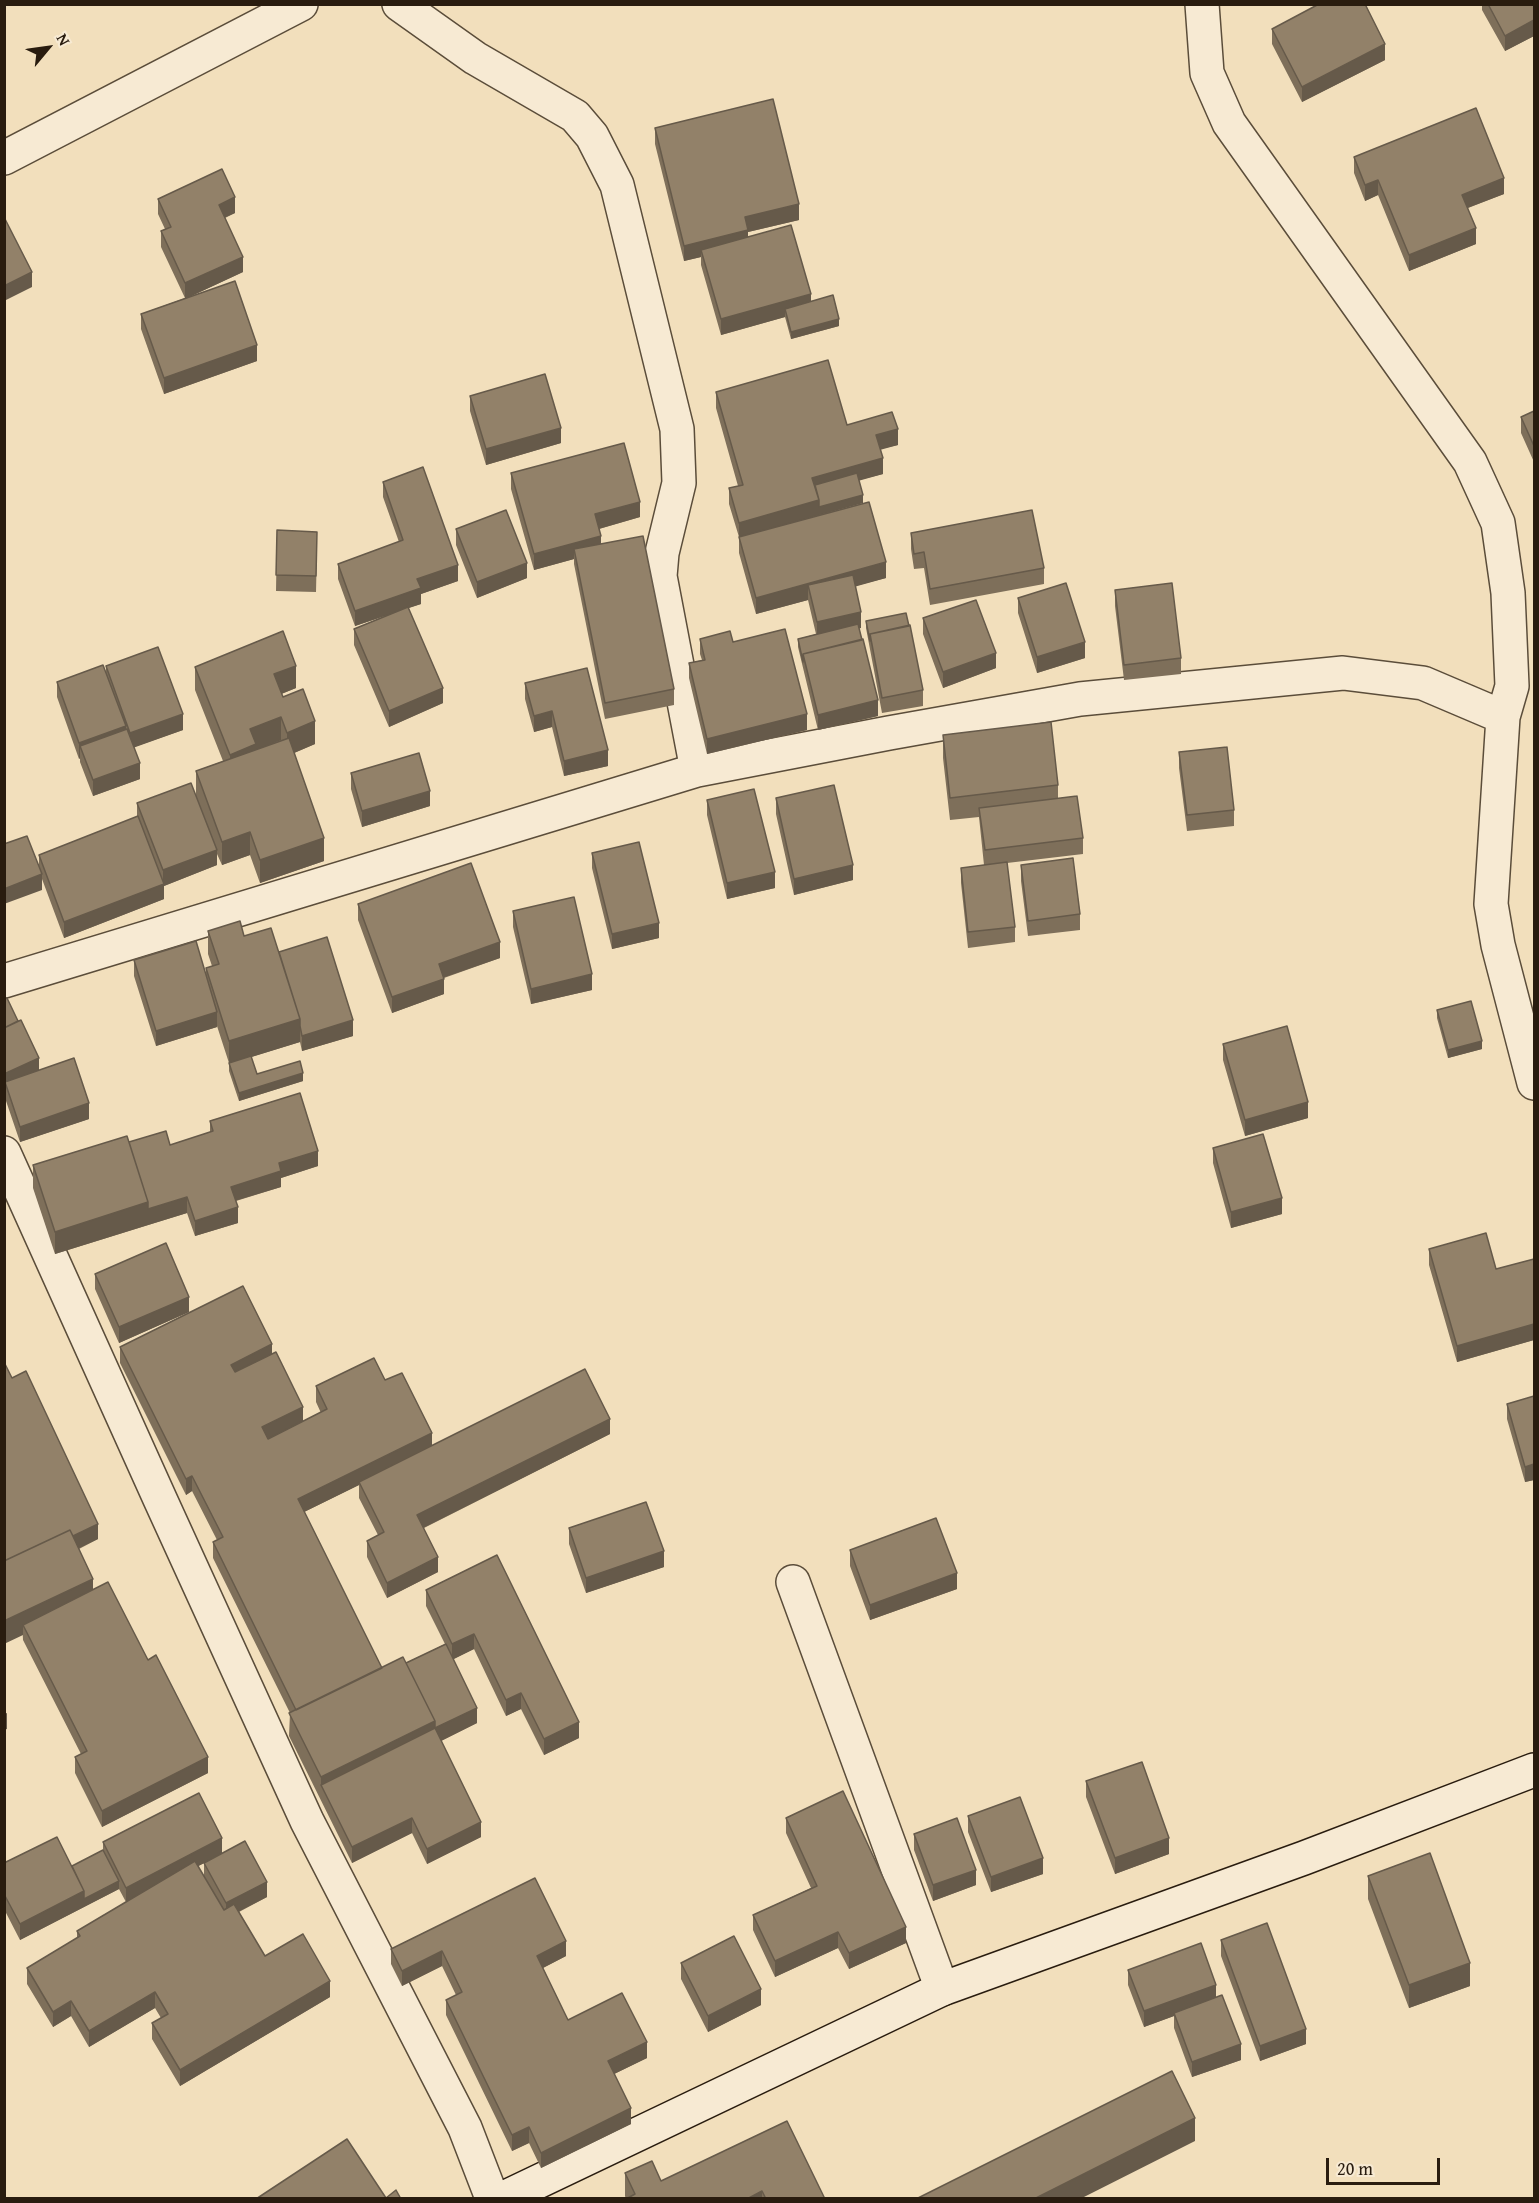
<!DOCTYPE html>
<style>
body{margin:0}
#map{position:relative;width:1539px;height:2203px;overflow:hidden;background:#f2dfbc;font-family:"Gentium Book Plus",serif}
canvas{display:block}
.frame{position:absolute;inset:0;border:6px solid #291c0f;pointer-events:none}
.north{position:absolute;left:18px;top:18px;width:60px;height:60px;-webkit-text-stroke:4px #f7ead3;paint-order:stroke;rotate:61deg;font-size:16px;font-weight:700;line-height:24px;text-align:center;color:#291c0f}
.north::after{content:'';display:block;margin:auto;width:21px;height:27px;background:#291c0f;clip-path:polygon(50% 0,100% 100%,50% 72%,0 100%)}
.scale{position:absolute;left:1326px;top:2158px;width:114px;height:27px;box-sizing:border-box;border:3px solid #291c0f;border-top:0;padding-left:8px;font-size:18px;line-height:21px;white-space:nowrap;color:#291c0f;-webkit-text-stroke:4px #f7ead3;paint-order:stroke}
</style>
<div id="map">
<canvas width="1539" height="2203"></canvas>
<div class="frame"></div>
<div class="north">N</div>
<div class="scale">20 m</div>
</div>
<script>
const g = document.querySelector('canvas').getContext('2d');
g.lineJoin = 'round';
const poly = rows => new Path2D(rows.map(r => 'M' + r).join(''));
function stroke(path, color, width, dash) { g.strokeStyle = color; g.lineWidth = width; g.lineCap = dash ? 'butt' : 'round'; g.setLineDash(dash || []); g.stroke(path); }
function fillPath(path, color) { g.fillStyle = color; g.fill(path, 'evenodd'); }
const street = poly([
 [399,4,475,58,575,116,592,136,617,185,677,429,679,483,662,553,660,576,697,770],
 [1202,4,1207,73,1229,123,1470,462,1498,523,1508,593,1512,686,1503,717,1491,904,1498,945,1534,1083],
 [4,158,301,4],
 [4,981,697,770,889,733,1080,699,1343,673,1423,683,1503,717],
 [4,1153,160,1499,307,1821,465,2128,492,2198],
 [793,1582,942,1989]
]);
const secondary = poly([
 [504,2198,942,1989,1304,1858,1534,1770]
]);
stroke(street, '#5b4d3a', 36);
stroke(secondary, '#291c0f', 36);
stroke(street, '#f7ead3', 33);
stroke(secondary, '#f7ead3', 33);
fillPath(poly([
 [1482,4,1534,4,1534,36,1505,51,1482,10],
 [1272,29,1385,60,1302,102,1272,44],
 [655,128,799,220,748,232,748,237,811,302,839,326,791,339,785,317,721,335,701,265,701,257,684,261,655,144],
 [1354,157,1504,194,1468,208,1476,244,1409,271,1378,195,1365,201,1354,173],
 [158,199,235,213,225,218,243,272,187,298,257,361,164,394,141,329,141,314,185,298,161,247,161,231,165,229,158,214],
 [716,392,847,425,898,445,880,449,883,474,859,480,863,503,831,512,886,578,855,586,861,628,859,628,878,716,818,730,798,647,798,639,816,634,808,600,756,614,739,553,739,537,729,504,729,488,738,486,716,408],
 [470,396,561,443,486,465,470,411],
 [1534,411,1534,462,1521,433,1521,417],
 [511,473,640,517,599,529,601,544,674,689,674,705,605,719,574,564,574,559,534,570,511,489],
 [383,482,458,581,421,594,421,604,408,608,443,703,389,727,354,645,354,629,387,615,355,626,338,579,338,564,399,542,383,497],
 [456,529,527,578,477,598,456,545],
 [277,530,317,547,316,592,276,591],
 [911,533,1044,568,1044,584,930,605,924,568,914,569,911,549],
 [1115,590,1181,658,1181,674,1124,680,1115,606],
 [1018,598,1085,658,1037,673,1018,613],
 [923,618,996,668,943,688,923,634],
 [866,621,909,626,923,690,923,706,882,713,866,628],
 [700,639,733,642,807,730,707,754,689,678,689,663,702,660,700,654],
 [106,666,183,730,134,747,140,779,93,796,80,762,80,758,79,759,57,697,57,682,106,672],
 [195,667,296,688,281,694,315,744,294,753,324,861,260,883,250,855,222,865,217,854,217,865,164,886,164,899,64,938,42,879,42,890,39,866,39,855,137,817,137,803,196,794,196,771,223,761,195,690],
 [525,683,608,766,564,776,552,727,534,732,525,699],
 [943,735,1058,785,1058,798,1083,838,1083,854,1007,863,1015,927,1015,942,968,948,961,883,961,868,984,865,979,817,950,820,943,758],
 [1179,752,1234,810,1234,826,1187,831,1179,768],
 [351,773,430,806,362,827,351,789],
 [776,798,853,880,794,895,776,814],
 [707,800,775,888,727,899,707,815],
 [592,853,659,938,612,949,592,868],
 [1021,865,1080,914,1080,930,1028,936,1021,881],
 [358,904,500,958,444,978,444,994,392,1013,358,920],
 [513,911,592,990,531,1004,513,927],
 [208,931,244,936,279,952,353,1036,302,1051,300,1042,251,1057,257,1074,303,1081,239,1101,229,1071,229,1063,217,1026,217,1027,156,1046,134,976,134,960,206,976,206,968,212,966,208,954],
 [4,1000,39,1070,89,1119,20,1142,5,1098],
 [1437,1010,1482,1049,1448,1058,1437,1018],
 [1223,1044,1308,1118,1245,1136,1223,1060],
 [210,1121,318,1166,281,1178,281,1187,236,1201,238,1223,195,1236,187,1213,55,1254,33,1188,33,1165,129,1142,170,1145,210,1132],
 [1213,1148,1282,1214,1231,1228,1213,1163],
 [1429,1249,1496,1269,1534,1259,1534,1340,1457,1362,1429,1265],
 [95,1274,189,1312,119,1343,95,1289],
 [120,1347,272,1354,303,1421,321,1413,316,1402,316,1386,385,1380,432,1446,610,1434,424,1528,438,1572,387,1598,367,1557,367,1541,378,1535,359,1498,359,1485,304,1512,382,1668,406,1663,445,1644,426,1606,426,1590,497,1555,579,1738,544,1755,521,1709,506,1716,474,1649,453,1659,477,1723,441,1741,481,1837,427,1864,412,1833,352,1863,289,1736,290,1713,213,1558,213,1542,217,1540,192,1491,186,1495,120,1363],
 [12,1378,98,1539,79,1549,93,1590,148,1660,208,1773,102,1827,75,1773,75,1757,81,1754,23,1640],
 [1534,1396,1534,1480,1525,1482,1507,1419,1507,1404],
 [569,1528,664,1567,586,1593,569,1544],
 [850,1550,957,1589,870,1620,850,1566],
 [1086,1781,1169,1854,1115,1874,1086,1797],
 [968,1816,1043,1874,991,1892,968,1832],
 [786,1818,906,1943,849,1969,838,1948,775,1977,753,1930,753,1915,811,1888,786,1833],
 [914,1834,976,1885,933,1901,914,1850],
 [103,1842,222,1853,267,1897,239,1912,265,1956,330,1997,180,2086,152,2039,152,2023,161,2018,155,2008,89,2047,71,2016,53,2027,27,1984,27,1968,77,1938,77,1931,126,1902,119,1889,20,1940,4,1909,4,1863,72,1866,103,1850],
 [204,1863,204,1877,198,1866],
 [1368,1876,1470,1986,1409,2008,1368,1899],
 [1221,1940,1306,2044,1260,2061,1221,1956],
 [391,1949,566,1956,543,1968,568,2020,647,2058,614,2074,631,2124,541,2168,529,2143,512,2151,446,2015,446,2000,456,1995,442,1966,402,1986,391,1964],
 [681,1963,761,2005,708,2032,681,1979],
 [1128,1970,1216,1997,1241,2060,1192,2077,1174,2028,1174,2016,1144,2027,1128,1985],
 [625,2173,661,2181,825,2199,626,2199,625,2196]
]), '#7e6f5a');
fillPath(poly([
 [1534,20,1534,36,1505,51,1505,36],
 [1385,44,1385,60,1302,102,1302,87],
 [1504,178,1504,194,1462,210,1462,195],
 [1378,180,1378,195,1365,201,1365,185],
 [235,197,235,213,219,220,219,205],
 [799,204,799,220,748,232,748,246,701,250,701,257,684,261,684,246,745,217],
 [1476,228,1476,244,1409,271,1409,255],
 [243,257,243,272,185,299,185,283],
 [32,272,32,287,4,301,4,286],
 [811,294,811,310,785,309,785,317,721,335,721,319],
 [839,319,839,326,791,339,791,332],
 [257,345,257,361,164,394,164,378],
 [561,428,561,443,486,465,486,449],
 [898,429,898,445,876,451,876,435],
 [883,458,883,474,815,493,812,478],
 [863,495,863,503,819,515,819,507],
 [819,500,819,515,739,538,739,523],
 [640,502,640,517,595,530,595,514],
 [601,536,601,551,574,549,574,559,534,570,534,554],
 [886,562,886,578,811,599,808,585,808,600,756,614,756,598],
 [527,563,527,578,477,598,477,582],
 [458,565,458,581,421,594,421,604,355,626,355,611,417,579],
 [861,612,861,628,817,638,817,622],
 [1085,642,1085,658,1037,673,1037,657],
 [996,653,996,668,943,688,943,672],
 [296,666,296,688,274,697,274,674],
 [443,688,443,703,389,727,389,711],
 [878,700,878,716,818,730,818,715],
 [552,711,552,727,534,732,534,716],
 [183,714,183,730,130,749,130,733],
 [807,714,807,730,707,754,707,739],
 [281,717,281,740,256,750,230,778,230,755,250,729],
 [315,721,315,744,287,756,287,733],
 [126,726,126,741,80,746,80,758,79,759,79,743],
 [608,750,608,766,564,776,564,761],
 [140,763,140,779,93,796,93,780],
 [430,791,430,806,362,827,362,811],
 [250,832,250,855,222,865,222,842],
 [324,838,324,861,260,883,260,860],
 [217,850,217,865,164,886,164,899,64,938,64,922,163,884,163,870],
 [853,865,853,880,794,895,794,879],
 [775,872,775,888,727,899,727,883],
 [42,874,42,890,4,904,4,889],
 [659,923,659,938,612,949,612,934],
 [500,942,500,958,439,979,439,964],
 [592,974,592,990,531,1004,531,989],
 [444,979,444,994,392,1013,392,997],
 [217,1012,217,1027,156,1046,156,1031],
 [300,1019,300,1042,229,1064,229,1041],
 [353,1020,353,1036,302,1051,302,1036],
 [1482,1041,1482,1049,1448,1058,1448,1050],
 [39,1058,39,1074,5,1082,4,1090,4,1074],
 [303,1073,303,1081,239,1101,239,1093],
 [1308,1102,1308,1118,1245,1136,1245,1120],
 [89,1103,89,1119,20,1142,20,1127],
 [318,1151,318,1166,281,1178,281,1187,231,1202,231,1187,279,1163],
 [187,1197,187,1213,148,1225,148,1209],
 [1282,1198,1282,1214,1231,1228,1231,1212],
 [148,1202,148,1225,55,1254,55,1232],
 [238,1207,238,1223,195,1236,195,1221],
 [189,1297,189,1312,119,1343,119,1327],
 [1534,1324,1534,1340,1457,1362,1457,1346],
 [272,1344,272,1360,231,1380,231,1365],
 [303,1407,303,1423,262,1443,262,1427],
 [610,1419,610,1434,417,1531,417,1515],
 [432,1433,432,1449,359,1482,359,1485,298,1515,298,1499],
 [1534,1464,1534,1480,1525,1482,1525,1467],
 [192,1476,192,1491,186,1495,186,1479],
 [98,1524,98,1539,4,1584,4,1568],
 [664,1551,664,1567,586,1593,586,1578],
 [438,1557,438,1572,387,1598,387,1583],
 [957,1573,957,1589,870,1620,870,1605],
 [93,1579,93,1602,23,1625,23,1635,4,1644,4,1621],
 [474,1634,474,1649,452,1660,452,1644],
 [521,1693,521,1709,506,1716,506,1700],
 [477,1708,477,1723,435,1744,435,1728],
 [7,1713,7,1729,4,1730,4,1714],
 [435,1721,435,1744,321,1785,321,1777],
 [579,1722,579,1738,544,1755,544,1739],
 [208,1757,208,1773,102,1827,102,1811],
 [412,1818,412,1833,352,1863,352,1847],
 [481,1822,481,1837,427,1864,427,1849],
 [222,1838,222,1854,126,1903,126,1888],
 [1169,1838,1169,1854,1115,1874,1115,1858],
 [1043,1858,1043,1874,991,1892,991,1877],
 [976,1870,976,1885,933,1901,933,1885],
 [119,1881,119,1889,20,1940,20,1924,84,1891],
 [267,1882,267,1897,226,1918,226,1903],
 [906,1927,906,1943,849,1969,849,1953],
 [838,1932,838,1948,775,1977,775,1961],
 [566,1941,566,1956,537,1971,537,1956],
 [442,1951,442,1966,402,1986,402,1971],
 [1470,1963,1470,1986,1409,2008,1409,1985],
 [330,1981,330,1997,180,2086,180,2070],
 [1216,1985,1216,2000,1174,2013,1174,2016,1144,2027,1144,2011],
 [761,1989,761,2005,708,2032,708,2016],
 [155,1992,155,2008,89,2047,89,2031],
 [71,2001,71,2016,53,2027,53,2012],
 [1306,2029,1306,2044,1260,2061,1260,2046],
 [647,2042,647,2058,608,2077,608,2061],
 [1241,2044,1241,2060,1192,2077,1192,2062],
 [631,2108,631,2124,541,2168,541,2153],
 [1195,2118,1195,2141,1080,2199,1034,2199],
 [529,2127,529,2143,512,2151,512,2135],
 [762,2191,762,2199,747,2199]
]), '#665a4a');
const building = poly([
 [1319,4,1365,4,1385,44,1302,87,1272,29,1319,4],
 [1488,4,1534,4,1534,20,1505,36,1488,4],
 [773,99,799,204,745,217,748,230,684,246,655,128,773,99],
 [1476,108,1504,178,1462,195,1476,228,1409,255,1378,180,1365,185,1354,157,1476,108],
 [222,169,235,197,219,205,243,257,185,283,161,231,171,227,158,199,222,169],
 [4,217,32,272,4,286,4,217],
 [791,225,811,294,721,319,701,250,791,225],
 [235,281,257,345,164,378,141,314,235,281],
 [833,295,839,319,791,332,785,309,833,295],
 [828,360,847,425,892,412,898,429,876,435,883,458,812,478,819,500,739,523,729,488,743,485,716,392,828,360],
 [545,374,561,428,486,449,470,396,545,374],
 [1534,411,1534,446,1521,417,1534,411],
 [624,443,640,502,595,514,601,536,534,554,511,473,624,443],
 [423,467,458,565,417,579,421,588,355,611,338,564,403,540,383,482,423,467],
 [857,473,863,495,819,507,819,500,815,485,857,473],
 [869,502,886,562,756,598,739,537,869,502],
 [506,510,527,563,477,582,456,529,506,510],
 [1032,510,1044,568,930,589,924,552,914,554,911,533,1032,510],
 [277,530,317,532,316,576,276,575,277,530],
 [643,536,674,689,605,703,574,549,643,536],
 [853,575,861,612,817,622,808,585,853,575],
 [1066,583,1085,642,1037,657,1018,598,1066,583],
 [1172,583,1181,658,1124,665,1115,590,1172,583],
 [976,600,996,653,943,672,923,618,976,600],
 [408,607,443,688,389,711,354,629,408,607],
 [906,613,909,626,870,634,870,641,866,621,906,613],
 [858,624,862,640,803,654,803,662,798,639,858,624],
 [910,625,923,690,882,698,870,634,910,625],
 [785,629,807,714,707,739,689,663,705,660,700,639,730,631,733,642,785,629],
 [283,631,296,666,274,674,283,697,303,689,315,721,287,733,281,717,250,729,256,744,230,755,195,667,283,631],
 [863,639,878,700,818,715,803,654,863,639],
 [158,647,183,714,130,733,106,666,158,647],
 [103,665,126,726,79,743,57,682,103,665],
 [587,668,608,750,564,761,552,711,534,716,525,683,587,668],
 [1051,722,1058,785,950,798,943,735,1051,722],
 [127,729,140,763,93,780,80,746,127,729],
 [289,738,324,838,260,860,250,832,222,842,196,771,289,738],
 [1227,747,1234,810,1187,815,1179,752,1227,747],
 [419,753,430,791,362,811,351,773,419,753],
 [191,783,217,850,163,870,137,803,191,783],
 [834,785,853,865,794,879,776,798,834,785],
 [754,789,775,872,727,883,707,800,754,789],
 [1077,796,1083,838,985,850,979,808,1077,796],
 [138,816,164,884,64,922,39,855,138,816],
 [27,836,42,874,4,889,4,844,27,836],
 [639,842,659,923,612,934,592,853,639,842],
 [1073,858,1080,914,1028,921,1021,865,1073,858],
 [1007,862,1015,927,968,932,961,868,1007,862],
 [471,863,500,942,439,964,444,979,392,997,358,904,471,863],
 [574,897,592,974,531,989,513,911,574,897],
 [240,921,244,936,271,928,300,1019,229,1041,206,968,219,964,208,931,240,921],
 [327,937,353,1020,302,1036,300,1026,300,1019,279,952,327,937],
 [196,941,217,1012,156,1031,134,960,196,941],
 [7,998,18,1021,4,1028,4,1000,7,998],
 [1471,1001,1482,1041,1448,1050,1437,1010,1471,1001],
 [21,1020,39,1058,4,1074,4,1028,21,1020],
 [1287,1026,1308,1102,1245,1120,1223,1044,1287,1026],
 [251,1056,257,1074,300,1061,303,1073,239,1093,229,1063,251,1056],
 [74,1058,89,1103,20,1127,5,1082,74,1058],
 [300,1093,318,1151,279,1163,281,1171,231,1187,238,1207,195,1221,187,1197,148,1209,148,1202,129,1142,166,1131,170,1145,213,1131,210,1121,300,1093],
 [1263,1134,1282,1198,1231,1212,1213,1148,1263,1134],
 [127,1136,148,1202,55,1232,33,1165,127,1136],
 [1486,1233,1496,1269,1534,1259,1534,1324,1457,1346,1429,1249,1486,1233],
 [166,1243,189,1297,119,1327,95,1274,166,1243],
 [243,1286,272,1344,231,1365,235,1372,276,1352,303,1407,262,1427,268,1439,327,1409,316,1386,374,1358,385,1380,402,1373,432,1433,298,1499,382,1668,296,1710,213,1542,223,1537,192,1476,186,1479,120,1347,243,1286],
 [4,1362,12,1378,26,1371,98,1524,73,1536,70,1530,4,1561,4,1362],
 [585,1369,610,1419,417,1515,438,1557,387,1583,367,1541,384,1532,359,1482,585,1369],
 [1534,1396,1534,1464,1525,1467,1507,1404,1534,1396],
 [646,1502,664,1551,586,1578,569,1528,646,1502],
 [936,1518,957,1573,870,1605,850,1550,936,1518],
 [70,1530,93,1579,4,1621,4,1561,70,1530],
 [497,1555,579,1722,544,1739,521,1693,506,1700,474,1634,452,1644,426,1590,497,1555],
 [108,1582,148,1660,156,1655,208,1757,102,1811,75,1757,87,1751,23,1625,108,1582],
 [446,1644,477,1708,435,1728,481,1822,427,1849,412,1818,352,1847,321,1785,435,1728,435,1721,406,1663,446,1644],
 [403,1657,435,1721,321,1777,289,1713,403,1657],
 [1142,1762,1169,1838,1115,1858,1086,1781,1142,1762],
 [843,1791,906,1927,849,1953,838,1932,775,1961,753,1915,817,1886,786,1818,843,1791],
 [199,1793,222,1838,126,1888,103,1842,199,1793],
 [1020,1797,1043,1858,991,1877,968,1816,1020,1797],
 [957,1818,976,1870,933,1885,914,1834,957,1818],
 [57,1837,84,1891,20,1924,4,1894,4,1863,57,1837],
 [245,1841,267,1882,226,1903,204,1863,245,1841],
 [103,1850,119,1881,84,1899,84,1891,72,1866,103,1850],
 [1430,1853,1470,1963,1409,1985,1368,1876,1430,1853],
 [195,1861,224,1910,234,1904,265,1956,303,1934,330,1981,180,2070,152,2023,168,2014,155,1992,89,2031,71,2001,53,2012,27,1968,80,1936,77,1931,195,1861],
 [535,1878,566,1941,537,1956,568,2020,622,1993,647,2042,608,2061,631,2108,541,2153,529,2127,512,2135,446,2000,462,1992,442,1951,402,1971,391,1949,535,1878],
 [1267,1923,1306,2029,1260,2046,1221,1940,1267,1923],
 [734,1936,761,1989,708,2016,681,1963,734,1936],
 [1201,1943,1216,1985,1144,2011,1128,1970,1201,1943],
 [1222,1995,1241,2044,1192,2062,1174,2013,1222,1995],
 [1172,2071,1195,2118,1034,2199,916,2199,1172,2071],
 [787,2121,825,2199,766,2199,762,2191,747,2199,626,2199,635,2194,625,2173,652,2161,661,2181,787,2121],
 [347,2139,386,2198,396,2190,401,2199,256,2199,347,2139]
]);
fillPath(building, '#928169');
stroke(building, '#665a4a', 1.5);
</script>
